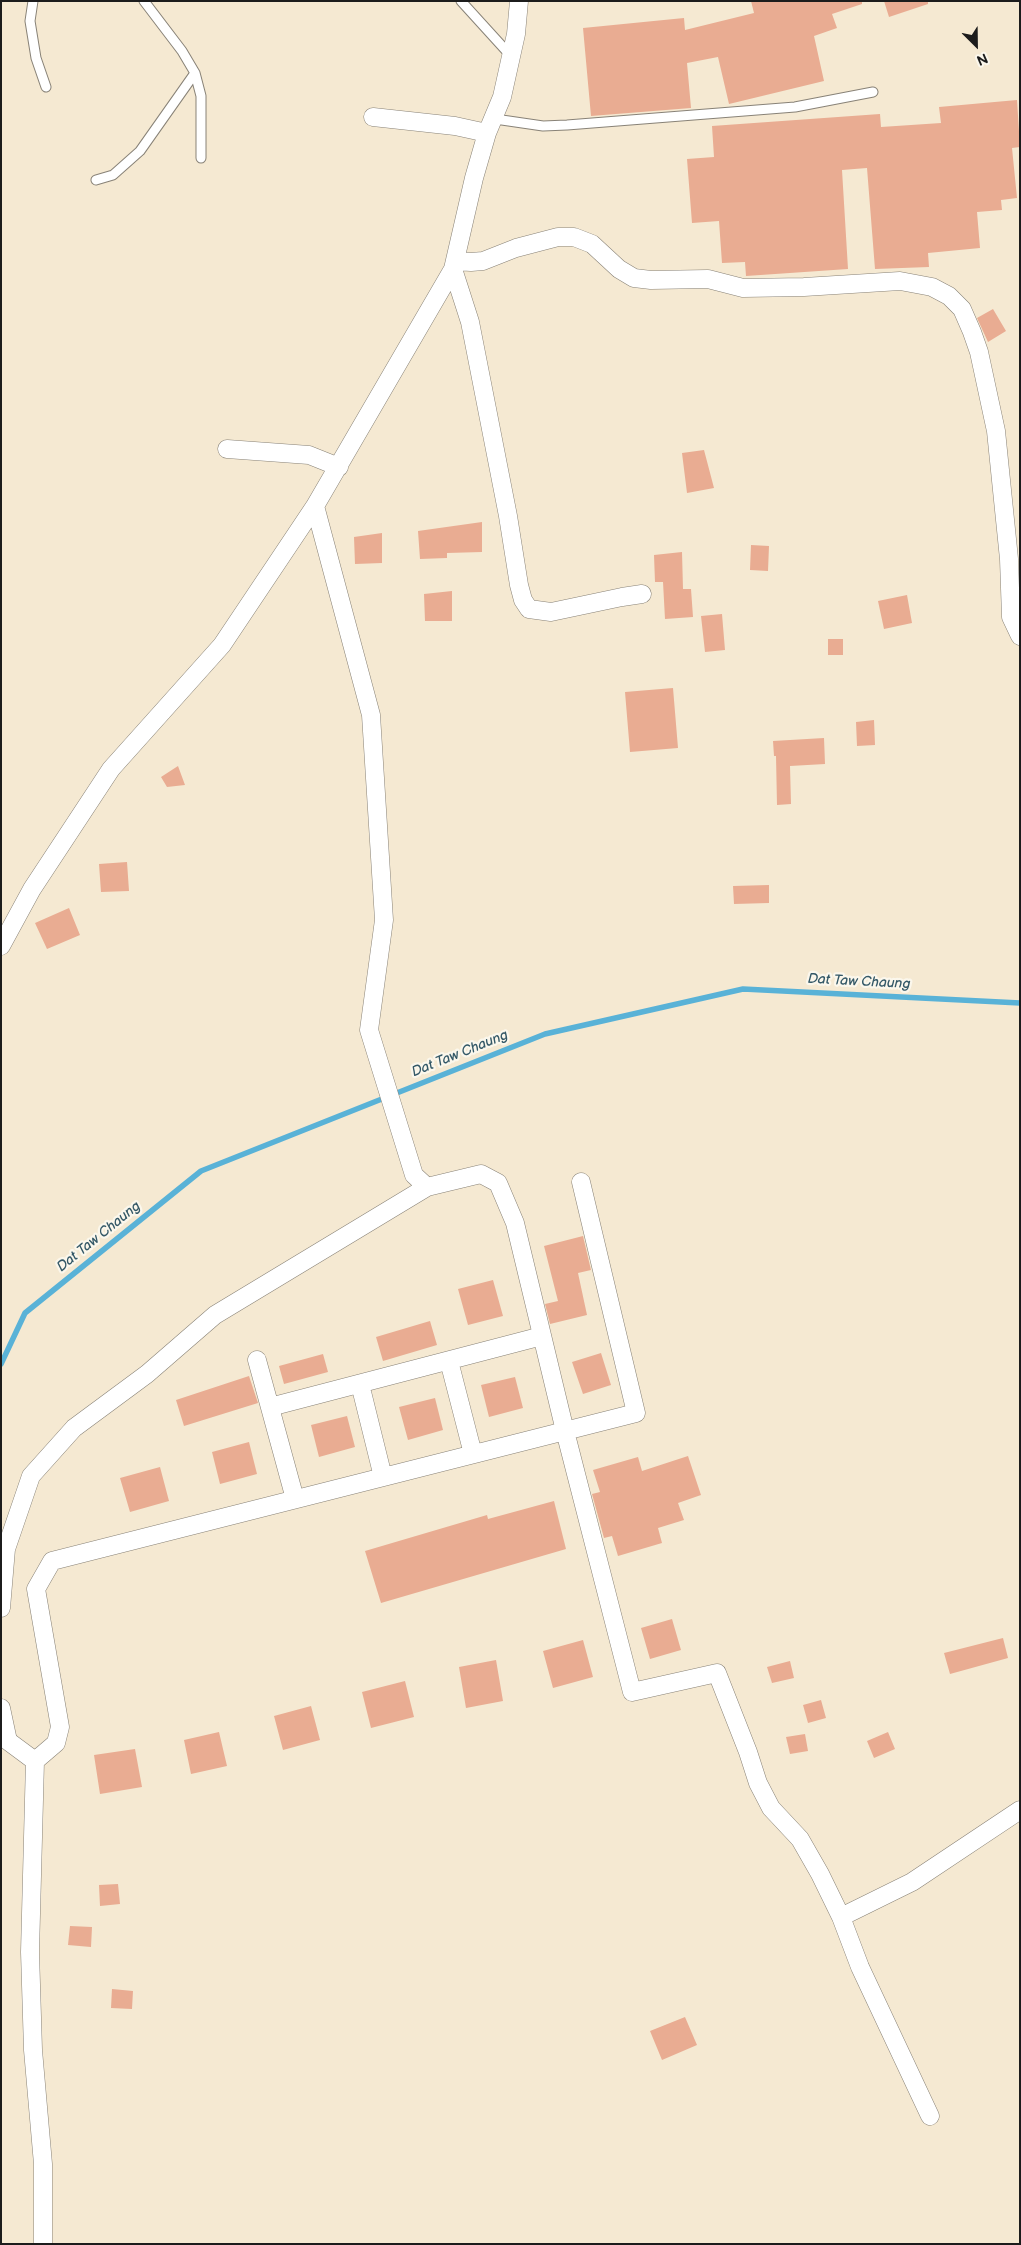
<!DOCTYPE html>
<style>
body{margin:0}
#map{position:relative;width:1021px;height:2245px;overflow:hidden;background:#f5e9d2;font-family:"Balsamiq Sans",sans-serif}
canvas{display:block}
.frame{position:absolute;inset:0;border:2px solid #1c1c1c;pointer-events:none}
.north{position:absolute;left:951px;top:20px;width:50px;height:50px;-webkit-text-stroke:4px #fbf7ec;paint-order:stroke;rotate:157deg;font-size:14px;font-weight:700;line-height:20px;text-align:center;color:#1c1c1c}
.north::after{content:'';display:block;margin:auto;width:18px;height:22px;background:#1c1c1c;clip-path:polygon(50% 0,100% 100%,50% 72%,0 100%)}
</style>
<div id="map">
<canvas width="1021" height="2245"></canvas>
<div class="frame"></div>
<div class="north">N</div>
</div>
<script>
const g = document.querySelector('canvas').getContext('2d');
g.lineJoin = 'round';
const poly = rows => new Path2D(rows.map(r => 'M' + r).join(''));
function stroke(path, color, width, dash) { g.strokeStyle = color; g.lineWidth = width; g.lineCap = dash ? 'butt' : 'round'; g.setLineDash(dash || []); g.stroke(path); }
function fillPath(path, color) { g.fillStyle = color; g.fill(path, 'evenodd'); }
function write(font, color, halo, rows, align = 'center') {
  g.font = font + ' "Balsamiq Sans",sans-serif'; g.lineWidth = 4.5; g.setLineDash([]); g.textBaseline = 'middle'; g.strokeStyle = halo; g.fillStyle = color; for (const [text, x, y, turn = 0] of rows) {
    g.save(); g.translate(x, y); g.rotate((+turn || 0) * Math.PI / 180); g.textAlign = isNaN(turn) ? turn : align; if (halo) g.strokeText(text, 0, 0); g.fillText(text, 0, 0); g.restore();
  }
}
stroke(poly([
 [1,1364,25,1313,201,1171,545,1034,743,989,1020,1003]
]), '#59b2d7', 5.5);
fillPath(poly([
 [751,1,862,1,862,4,832,14,837,28,814,36,824,81,729,104,718,57,687,63,691,108,591,116,583,28,684,18,685,30,754,13],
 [884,1,928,1,928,4,889,17],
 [1017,100,1020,147,1012,148,1017,198,1001,200,1002,210,977,212,980,248,928,253,929,267,875,269,867,168,842,170,848,269,746,276,745,262,722,263,719,221,692,223,687,159,714,157,712,126,880,114,881,127,941,123,939,107],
 [993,309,1006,331,988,342,977,318],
 [704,450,714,488,687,493,682,453],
 [482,522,482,552,447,553,447,558,420,559,418,531],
 [382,533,382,563,355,564,354,537],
 [751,545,769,546,768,571,750,570],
 [682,552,683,589,691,589,693,617,665,619,663,582,655,582,654,555],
 [452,591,452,621,425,621,424,594],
 [907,595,912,623,884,629,878,601],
 [722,614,725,650,705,652,701,616],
 [828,639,843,639,843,655,828,655],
 [673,688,678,748,630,752,625,692],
 [874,720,875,745,857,746,856,722],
 [824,738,825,764,790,766,791,804,777,805,776,756,774,756,773,741],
 [178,766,185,785,167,787,161,777],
 [127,862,129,891,101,892,99,864],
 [769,885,769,903,734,904,733,886],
 [69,908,80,935,47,949,35,923],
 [583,1236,591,1270,578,1273,587,1315,550,1324,545,1304,558,1301,544,1246],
 [493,1280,503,1316,468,1325,458,1289],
 [430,1321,437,1345,383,1361,376,1337],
 [601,1353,611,1385,583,1394,572,1362],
 [323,1354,328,1372,284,1384,279,1366],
 [249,1376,258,1403,184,1426,176,1400],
 [515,1377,523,1408,489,1417,481,1385],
 [435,1398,443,1430,408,1440,399,1407],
 [347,1416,355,1447,319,1457,311,1425],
 [249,1442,257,1474,220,1484,212,1452],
 [688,1456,701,1495,678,1503,684,1520,658,1528,662,1543,618,1556,612,1536,604,1538,592,1494,600,1492,593,1470,638,1457,642,1471],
 [160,1467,169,1501,130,1512,120,1478],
 [554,1501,566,1549,381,1603,365,1551,487,1515,488,1519],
 [672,1619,681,1650,650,1659,641,1628],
 [1003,1638,1008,1658,950,1674,944,1653],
 [583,1640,593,1677,553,1688,543,1651],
 [496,1660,503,1701,466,1708,459,1667],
 [790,1661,794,1678,772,1683,767,1667],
 [405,1681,414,1717,371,1728,362,1692],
 [821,1700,826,1718,808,1723,803,1705],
 [311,1706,320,1740,283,1750,274,1716],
 [219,1732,227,1766,191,1774,184,1740],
 [888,1732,895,1749,874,1758,867,1741],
 [805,1734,808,1751,790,1754,786,1737],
 [135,1749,142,1787,100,1794,94,1755],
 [118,1884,120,1904,100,1906,99,1885],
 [70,1926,92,1927,91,1947,68,1945],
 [112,1989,133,1991,132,2009,111,2008],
 [685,2017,697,2045,662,2060,650,2031]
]), '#e9ac92');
const service = poly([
 [33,1,30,21,36,58,46,87],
 [144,1,182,51,195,73,201,96,201,158],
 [461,1,511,56],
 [495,119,543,126,567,125,795,107,873,92],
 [96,180,113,175,140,151,195,73]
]);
const minor = poly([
 [373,117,455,126,487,133],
 [455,261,471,262,483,261,516,248,558,237,574,237,592,244,619,269,634,278,651,280,708,279,743,288,804,287,900,281,932,287,949,296,962,309,972,332,979,352,996,431,1009,559,1011,617,1020,636],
 [453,269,470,322,508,516,519,585,523,600,529,609,551,612,622,597,642,594],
 [227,449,309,455,339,467],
 [315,506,371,715,384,920,369,1030,414,1175,427,1187,481,1174,498,1183,515,1223,565,1431,632,1692,717,1673,748,1752,758,1783,771,1808,800,1839,820,1874,841,1917,860,1967,930,2116],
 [1,946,32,889,111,769,222,645,315,506,453,269,474,178,487,133,502,97,516,34,519,1],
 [257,1360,295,1499],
 [449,1361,473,1454],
 [360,1384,383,1477],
 [270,1407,542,1336],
 [1,1608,6,1549,31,1476,74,1428,147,1374,215,1315,427,1187],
 [1,1708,8,1741,35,1761],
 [841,1917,912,1882,1020,1810],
 [43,2244,43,2164,33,2050,30,1952,35,1761,56,1743,60,1727,36,1589,52,1561,636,1413,581,1182]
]);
stroke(service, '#888277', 11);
stroke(minor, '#888277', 19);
stroke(service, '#fff', 9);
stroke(minor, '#fff', 18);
write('italic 14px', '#345867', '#fbf7ec', [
 ["Dat Taw Chaung",859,982,3],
 ["Dat Taw Chaung",460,1054,-22],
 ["Dat Taw Chaung",99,1237,-39]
]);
</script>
